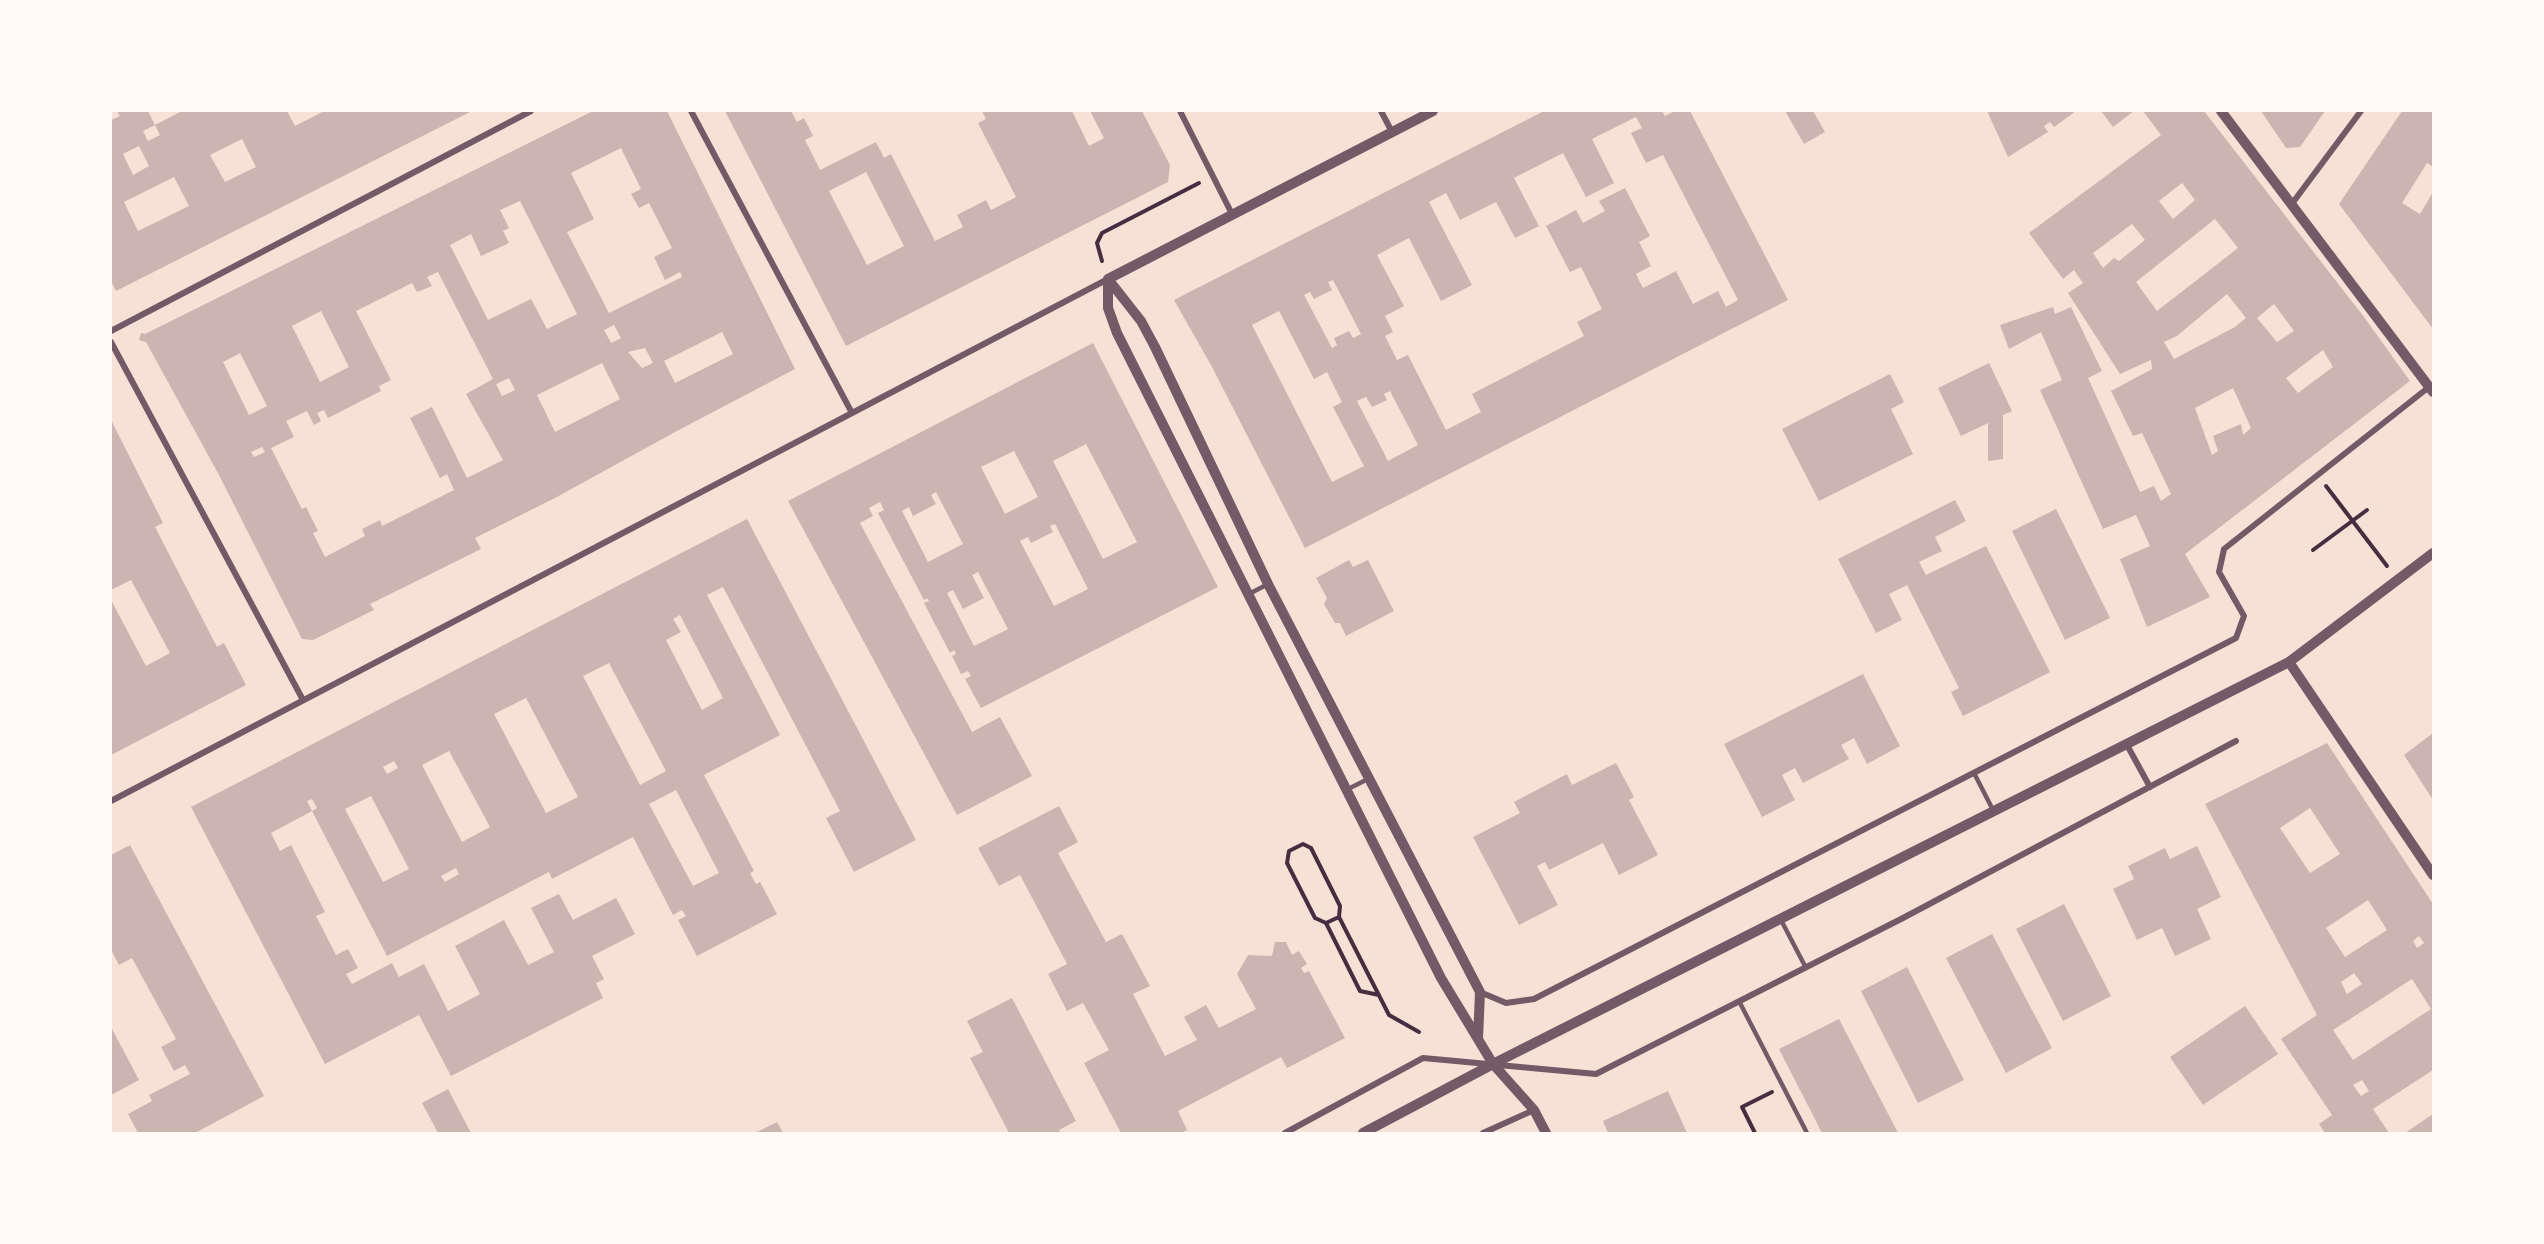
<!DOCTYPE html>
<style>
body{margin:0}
#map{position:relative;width:2544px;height:1244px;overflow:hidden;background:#f7e1d7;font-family:"DejaVu Sans",sans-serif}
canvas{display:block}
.frame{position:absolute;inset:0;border:112px solid #fffaf5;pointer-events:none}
</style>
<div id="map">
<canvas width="2544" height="1244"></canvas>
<div class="frame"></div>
</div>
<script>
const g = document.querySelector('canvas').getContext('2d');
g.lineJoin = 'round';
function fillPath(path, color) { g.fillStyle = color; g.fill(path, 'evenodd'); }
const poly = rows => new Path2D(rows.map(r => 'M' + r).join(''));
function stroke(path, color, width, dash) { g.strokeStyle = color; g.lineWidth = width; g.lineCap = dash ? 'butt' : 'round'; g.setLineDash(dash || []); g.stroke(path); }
fillPath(poly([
 [117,111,148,111,155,125,143,131,148,141,160,135,155,125,182,111,287,111,295,126,324,111,472,111,116,291,111,281,111,120,120,116],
 [242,139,256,167,225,182,210,155],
 [139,146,149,166,133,175,123,154],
 [174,177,189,206,138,231,124,202],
 [593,111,667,111,795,369,675,432,555,498,475,538,481,549,370,604,374,610,313,640,302,639,219,475,146,342,139,340,141,333,145,334],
 [621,148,641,189,631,194,639,208,649,203,672,248,654,257,665,280,680,272,682,277,609,313,567,232,594,219,571,173],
 [520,201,577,314,547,329,531,299,488,320,450,245,471,234,481,256,509,243,503,231,509,228,500,210],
 [438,272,493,379,466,394,503,460,467,478,432,407,410,418,440,478,447,474,454,490,382,526,380,520,362,529,365,536,325,557,313,533,318,531,306,507,302,509,271,448,294,437,286,421,307,411,314,425,321,421,317,413,324,410,328,418,381,391,379,386,391,380,356,311,412,283,417,292,432,286,427,277],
 [321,311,349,367,320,382,292,326],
 [614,325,621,338,611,343,604,330],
 [722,332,733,354,675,383,664,361],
 [645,348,653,363,642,368,628,352],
 [240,353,267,406,249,415,223,362],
 [602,363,620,399,555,432,537,395],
 [509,378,515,390,502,396,496,384],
 [262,447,265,452,254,457,251,452],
 [725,111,791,111,797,122,804,118,813,136,805,140,820,170,876,142,884,158,891,154,935,241,963,227,957,215,986,200,991,210,1016,197,978,123,986,119,982,111,1072,111,1089,146,1104,138,1090,111,1142,111,1170,165,1168,182,846,346],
 [866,172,904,246,867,265,829,191],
 [1544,111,1662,111,1665,116,1675,111,1690,111,1788,300,1305,548,1212,367,1174,300],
 [1636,117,1642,128,1631,133,1646,163,1663,155,1738,300,1726,307,1718,291,1693,304,1676,271,1643,288,1636,274,1651,266,1639,242,1650,236,1625,188,1599,201,1605,211,1583,223,1576,210,1546,226,1570,272,1581,267,1602,309,1577,322,1584,336,1472,394,1481,412,1446,430,1408,355,1397,360,1385,336,1393,332,1385,316,1404,306,1377,255,1409,238,1441,301,1472,285,1429,202,1446,193,1460,220,1496,202,1515,238,1539,226,1514,178,1563,153,1586,197,1614,183,1592,139],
 [1333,280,1361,334,1353,338,1349,331,1334,338,1337,345,1332,348,1304,295,1310,292,1314,299,1332,290,1328,282],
 [1279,311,1314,379,1327,372,1342,402,1333,407,1364,466,1332,482,1252,325],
 [1390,391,1418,445,1388,461,1357,401,1366,397,1372,407,1387,400,1384,394],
 [1785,111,1813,111,1825,132,1804,144],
 [1987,111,2076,111,2054,127,2050,122,2044,126,2048,132,2008,157],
 [2101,111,2134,111,2113,127],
 [2143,111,2204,111,2364,317,2410,381,2185,554,2210,597,2147,627,2120,559,2150,546,2136,515,2103,529,2040,390,2062,380,2041,332,2009,349,2000,325,2053,307,2055,314,2071,307,2102,371,2088,378,2140,492,2154,486,2161,501,2171,494,2142,433,2133,436,2111,391,2152,369,2151,360,2120,374,2068,293,2083,283,2074,270,2063,279,2029,233,2161,135],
 [2182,183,2195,200,2173,219,2159,201],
 [2215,219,2238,248,2157,311,2136,282],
 [2132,224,2145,240,2119,261,2114,258,2103,268,2093,253],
 [2227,294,2246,318,2235,327,2174,359,2164,342,2177,336],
 [2274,304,2294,331,2277,342,2257,318],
 [2323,350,2333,367,2298,393,2286,378],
 [2233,388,2251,428,2243,435,2241,424,2213,436,2218,451,2212,455,2195,408],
 [2261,111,2325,111,2300,147,2286,148],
 [2402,111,2433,111,2433,167,2427,163,2402,203,2420,214,2433,192,2433,329,2339,204],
 [1093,343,1218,587,981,708,965,679,971,676,968,671,961,674,952,656,956,654,954,650,950,653,924,603,929,601,927,598,924,600,878,513,884,510,880,502,869,508,873,516,860,523,972,732,1000,717,1032,776,957,815,788,501],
 [1086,444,1137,542,1103,559,1053,461],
 [1014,451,1038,497,1005,514,981,467],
 [936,492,963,544,928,562,902,511,909,507,913,516,936,504,931,495],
 [1055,524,1088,589,1054,606,1020,541,1028,537,1031,543,1053,532,1050,526],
 [978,572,1008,629,974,646,947,593,953,590,963,609,984,598,972,575],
 [1989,363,2012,411,2003,415,2003,459,1988,461,1988,423,1961,436,1938,388],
 [1890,374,1904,402,1891,409,1913,454,1819,501,1782,429],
 [111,420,163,523,155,527,217,647,224,643,246,685,111,755,111,600,146,666,170,653,131,580,111,590],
 [1955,500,1966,521,1935,537,1942,551,1919,562,1926,575,1986,546,2050,672,1963,716,1951,692,1959,688,1907,585,1889,594,1902,620,1876,633,1838,559],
 [2056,509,2110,618,2065,640,2012,531],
 [747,519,916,840,854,872,826,818,840,811,723,587,707,595,780,735,704,775,754,871,750,873,756,884,760,882,777,914,697,956,678,920,686,916,682,910,673,915,633,837,552,879,549,872,387,956,312,811,317,808,312,799,307,801,312,811,271,833,280,851,291,845,325,912,316,916,336,955,348,949,358,968,346,974,352,984,392,963,399,977,424,964,448,1011,480,994,455,946,504,920,528,965,554,952,531,908,559,894,573,920,616,898,635,934,592,956,604,979,596,983,603,998,451,1076,419,1015,325,1064,191,807],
 [680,615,723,698,702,710,666,640,681,632,673,619],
 [609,663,666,771,640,785,583,676],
 [526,698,578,797,546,813,494,714],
 [449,751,490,827,462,842,422,765],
 [394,761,398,768,387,774,383,767],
 [676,790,719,873,693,886,649,804],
 [371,796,409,869,383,882,345,809],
 [456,868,459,874,445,882,441,876],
 [1349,560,1353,567,1368,560,1394,611,1346,636,1340,623,1335,623,1324,604,1327,598,1316,578],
 [1863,674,1900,746,1867,764,1854,738,1841,745,1849,759,1803,783,1795,768,1782,775,1795,800,1762,817,1724,744],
 [2433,733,2433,800,2404,755],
 [2327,743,2433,904,2433,1070,2373,1109,2389,1133,2325,1133,2319,1124,2332,1115,2281,1039,2317,1015,2205,804],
 [2310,808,2340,854,2310,873,2280,828],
 [2368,900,2387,930,2345,957,2326,928],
 [2419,936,2424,943,2417,948,2413,941],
 [2354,973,2362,984,2347,994,2341,982],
 [2412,979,2431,1009,2353,1060,2333,1030],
 [2362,1080,2369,1091,2361,1096,2353,1085],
 [1616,763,1634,797,1629,800,1658,855,1619,875,1603,843,1549,870,1545,862,1537,866,1558,905,1519,925,1473,837,1520,813,1514,802,1567,774,1572,785],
 [1059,806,1078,842,1058,853,1106,942,1122,934,1150,986,1133,994,1165,1056,1197,1040,1184,1017,1206,1005,1219,1028,1256,1009,1237,974,1248,955,1272,956,1275,942,1286,942,1292,955,1299,951,1307,964,1301,968,1304,973,1309,971,1345,1038,1287,1068,1281,1057,1178,1111,1187,1130,1181,1133,1121,1133,1084,1063,1109,1050,1083,1003,1067,1011,1048,974,1067,964,1020,875,999,886,978,848],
 [130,845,264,1096,195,1133,138,1133,128,1114,152,1101,149,1095,190,1074,185,1065,174,1071,161,1047,176,1039,132,958,119,965,111,950,111,855],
 [2197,846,2221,897,2197,909,2211,939,2175,956,2162,928,2137,940,2113,889,2134,879,2128,866,2165,848,2170,859],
 [2064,904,2111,996,2063,1021,2016,929],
 [1992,934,2052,1048,2006,1073,1946,958],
 [1907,967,1964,1080,1918,1103,1861,991],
 [1012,998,1076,1121,1059,1130,1061,1133,1009,1133,970,1058,983,1052,967,1021],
 [2245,1006,2278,1054,2203,1105,2170,1057],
 [1839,1019,1898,1133,1822,1133,1779,1049],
 [111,1027,139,1080,111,1095],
 [448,1089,471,1133,438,1133,422,1103],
 [1668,1091,1687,1133,1608,1133,1603,1121],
 [2433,1114,2433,1133,2405,1133],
 [777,1122,783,1133,755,1133]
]), '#ccb4b1');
stroke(poly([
 [1102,261,1097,243,1102,233,1199,183],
 [2326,486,2387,566],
 [2313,550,2367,510],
 [1339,917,1389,1015,1419,1032],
 [1326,923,1339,917,1340,906,1311,848,1303,844,1289,851,1287,863,1315,918,1326,923,1360,991,1379,995],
 [1755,1133,1742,1107,1772,1092]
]), '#4a2c40', 4);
stroke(poly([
 [1249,594,1268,584],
 [1974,773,1993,810],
 [1348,789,1370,778],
 [1781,920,1806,968],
 [1740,1003,1807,1133]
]), '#755966', 4.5);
stroke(poly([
 [691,111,852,413],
 [1180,111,1232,214],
 [1381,111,1392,132],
 [2291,205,2361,111],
 [111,331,531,111],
 [111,342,303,700],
 [2127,745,2150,787],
 [111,801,1108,279],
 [1480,992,1506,1003,1534,999,2236,638,2244,616,2219,572,2224,549,2429,387],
 [1285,1133,1423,1058,1596,1074,1903,918,2236,741],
 [1483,1133,1534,1110]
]), '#755966', 6);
stroke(poly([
 [2221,111,2433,392],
 [1108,279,1108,308,1117,333,1441,978,1493,1064,1534,1110,1546,1133],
 [1108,279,1141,321,1155,347,1268,584,1480,992,1478,1039],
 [1108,279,1433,111],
 [2289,662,2433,875],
 [1363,1133,1493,1064,2289,662,2433,553]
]), '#755966', 10);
</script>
